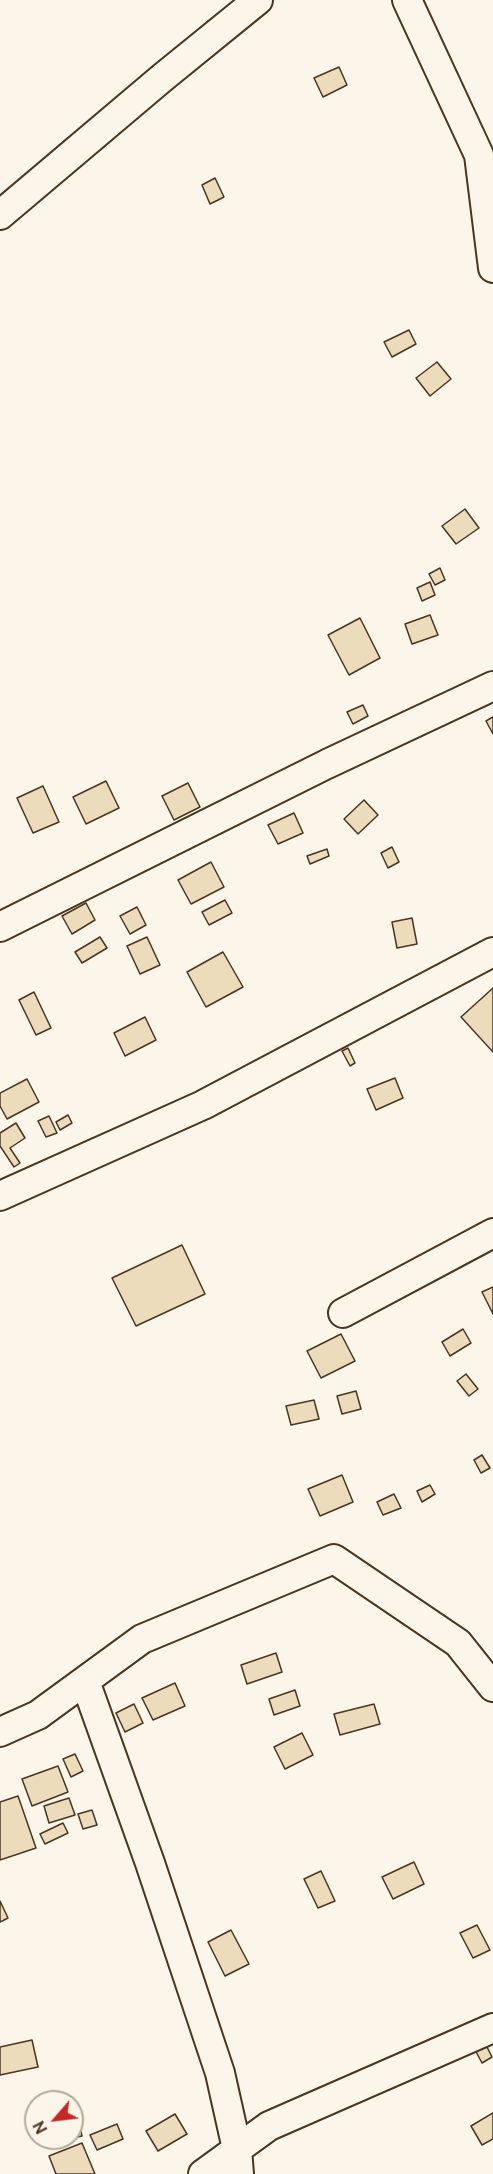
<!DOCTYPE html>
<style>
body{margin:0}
#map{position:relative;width:493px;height:2174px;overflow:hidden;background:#fbf6e9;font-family:Ubuntu,sans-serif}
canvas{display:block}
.north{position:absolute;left:24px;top:2090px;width:60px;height:60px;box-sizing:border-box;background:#fbf6e9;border:2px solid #b4a999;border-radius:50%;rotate:242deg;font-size:16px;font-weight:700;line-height:24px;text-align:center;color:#4a3520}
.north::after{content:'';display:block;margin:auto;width:21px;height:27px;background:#c62828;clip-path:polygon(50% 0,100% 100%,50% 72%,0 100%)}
</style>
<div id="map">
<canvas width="493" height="2174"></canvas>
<div class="north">N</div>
</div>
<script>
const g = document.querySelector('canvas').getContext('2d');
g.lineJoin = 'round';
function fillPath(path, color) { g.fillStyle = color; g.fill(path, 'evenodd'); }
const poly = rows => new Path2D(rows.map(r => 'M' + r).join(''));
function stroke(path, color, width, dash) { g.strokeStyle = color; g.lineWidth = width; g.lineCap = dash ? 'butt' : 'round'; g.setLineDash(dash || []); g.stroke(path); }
const building = poly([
 [339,67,347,85,323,97,314,78,339,67],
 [215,178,224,197,210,204,202,185,215,178],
 [409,330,416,344,392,357,384,342,409,330],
 [437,362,451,379,430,396,416,378,437,362],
 [465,509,479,528,456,544,442,526,465,509],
 [440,568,445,580,435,585,429,574,440,568],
 [430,582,435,595,422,601,417,588,430,582],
 [430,615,438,635,412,644,405,624,430,615],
 [360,618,380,658,349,675,328,635,360,618],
 [363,705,368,716,353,724,347,712,363,705],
 [493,717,493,734,486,721,493,717],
 [106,781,119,808,86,824,73,797,106,781],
 [188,783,200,807,174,820,162,796,188,783],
 [43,786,59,822,33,833,17,798,43,786],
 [364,800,378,815,358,834,344,819,364,800],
 [294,813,303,833,278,844,268,825,294,813],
 [392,847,399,862,388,868,381,853,392,847],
 [327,849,329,856,310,864,307,856,327,849],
 [211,862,224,887,191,904,178,880,211,862],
 [225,900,232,913,209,925,202,912,225,900],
 [86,903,95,920,72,934,62,916,86,903],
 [137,907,146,925,130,934,120,916,137,907],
 [412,918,417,944,397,948,392,922,412,918],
 [100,937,107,948,82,963,75,952,100,937],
 [147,937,160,965,140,974,127,946,147,937],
 [223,952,243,987,206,1007,187,972,223,952],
 [493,988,493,1052,461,1017,493,988],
 [34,992,51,1028,36,1035,19,1000,34,992],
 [145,1017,156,1040,125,1056,114,1033,145,1017],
 [348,1048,355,1063,350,1066,342,1051,348,1048],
 [395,1078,403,1098,376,1110,367,1089,395,1078],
 [27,1079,39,1102,7,1119,0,1106,0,1093,27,1079],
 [68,1115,72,1123,60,1130,56,1122,68,1115],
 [49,1116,57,1133,46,1137,38,1121,49,1116],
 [16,1123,25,1138,10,1148,20,1163,14,1167,0,1146,0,1133,16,1123],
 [182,1245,205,1294,136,1326,112,1278,182,1245],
 [493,1287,493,1314,482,1292,493,1287],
 [463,1329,471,1343,450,1356,442,1342,463,1329],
 [341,1334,355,1361,321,1378,307,1351,341,1334],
 [466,1374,478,1389,469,1396,457,1381,466,1374],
 [356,1391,361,1409,342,1414,337,1396,356,1391],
 [314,1400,319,1419,291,1425,286,1406,314,1400],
 [482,1455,490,1468,481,1473,474,1460,482,1455],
 [342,1475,353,1502,320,1516,308,1489,342,1475],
 [430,1485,435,1494,422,1502,417,1491,430,1485],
 [394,1494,401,1508,383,1515,377,1502,394,1494],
 [276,1653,282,1672,247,1684,241,1665,276,1653],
 [175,1683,185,1706,153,1720,142,1698,175,1683],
 [295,1690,300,1706,274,1715,269,1699,295,1690],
 [134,1704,143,1723,125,1732,116,1713,134,1704],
 [374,1704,380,1724,340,1735,334,1714,374,1704],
 [302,1733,313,1755,285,1769,274,1747,302,1733],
 [75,1754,83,1771,71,1777,63,1759,75,1754],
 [58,1766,68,1792,32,1806,22,1779,58,1766],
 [18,1796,36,1848,0,1860,0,1802,18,1796],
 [69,1798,75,1815,49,1823,44,1806,69,1798],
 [92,1810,97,1825,83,1829,78,1814,92,1810],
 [63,1823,68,1833,45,1844,40,1834,63,1823],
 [414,1862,424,1884,393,1899,382,1877,414,1862],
 [321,1871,335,1901,318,1908,304,1879,321,1871],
 [0,1901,8,1918,0,1922,0,1901],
 [477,1925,490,1950,473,1958,460,1933,477,1925],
 [231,1930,249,1964,225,1976,208,1942,231,1930],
 [32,2040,38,2067,0,2075,0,2047,32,2040],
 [485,2043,492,2057,482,2063,474,2048,485,2043],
 [493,2113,493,2139,482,2145,471,2126,493,2113],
 [175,2114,187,2134,158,2151,146,2131,175,2114],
 [77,2115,82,2136,50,2143,49,2138,72,2138,72,2116,77,2115],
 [117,2124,123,2139,97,2150,90,2135,117,2124],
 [82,2143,95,2174,56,2174,49,2156,82,2143]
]);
fillPath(building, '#ecdcbc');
stroke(building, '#4a3520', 1.5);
const street = poly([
 [407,0,479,155,493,268],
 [0,215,162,78,258,0],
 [0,927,327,764,493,686],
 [0,1196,203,1105,493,952],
 [343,1313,493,1233],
 [85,1681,150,1863,220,2073,237,2149,239,2174],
 [0,1732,38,1715,142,1639,334,1559,458,1643,493,1687],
 [203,2174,269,2126,493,2028]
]);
stroke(street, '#4a3520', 32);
stroke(street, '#fbf6e9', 28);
</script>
